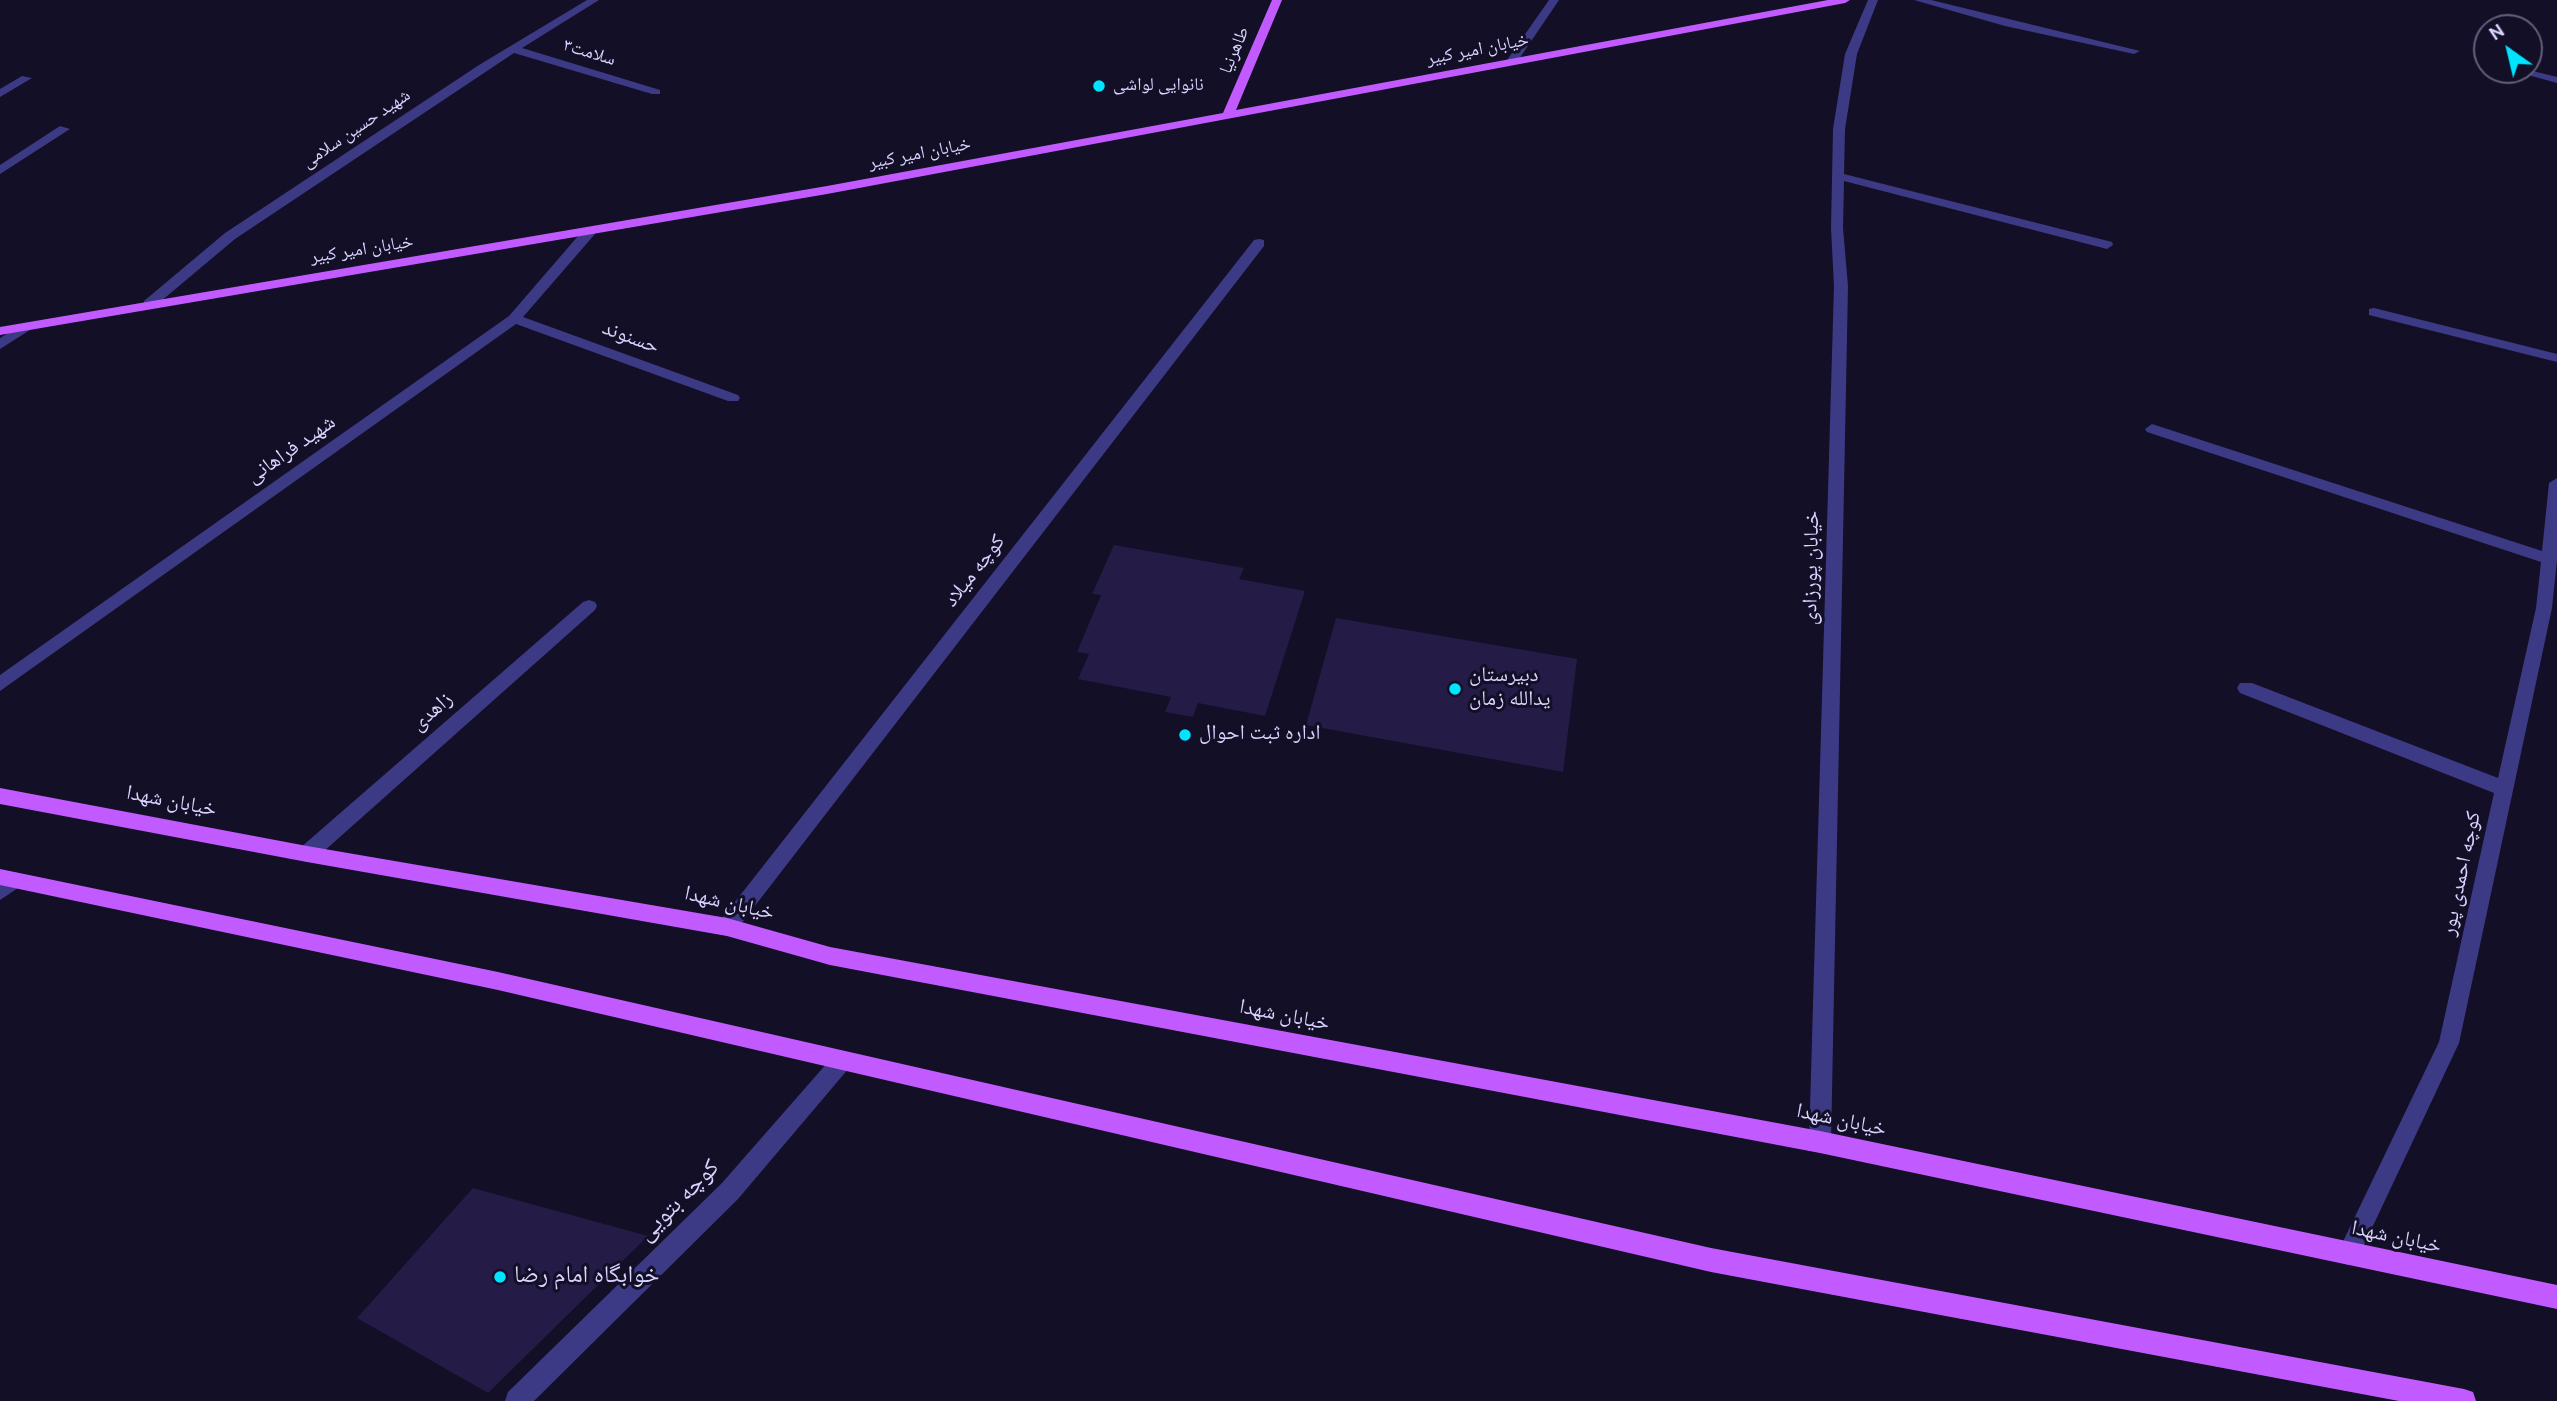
<!DOCTYPE html>
<meta charset="utf-8">
<style>
body{margin:0}
#map{position:relative;width:2557px;height:1401px;overflow:hidden;background:#130f26;font-family:Overpass,sans-serif}
canvas{display:block}
.north{position:absolute;left:2473px;top:14px;width:70px;height:70px;box-sizing:border-box;background:#130f26;border:2px solid #625e7d;border-radius:50%;rotate:326deg;font-size:19px;font-weight:700;line-height:28px;text-align:center;color:#d9d4ff}
.north::after{content:'';display:block;margin:auto;width:24px;height:32px;background:#00e5ff;clip-path:polygon(50% 0,100% 100%,50% 72%,0 100%)}
</style>
<div id="map">
<canvas width="2557" height="1401"></canvas>
<div class="north">N</div>
</div>
<script>
const g = document.querySelector('canvas').getContext('2d');
g.lineJoin = 'round';
function fillPath(path, color) { g.fillStyle = color; g.fill(path, 'evenodd'); }
const poly = rows => new Path2D(rows.map(r => 'M' + r).join(''));
function stroke(path, color, width, dash) { g.strokeStyle = color; g.lineWidth = width; g.lineCap = dash ? 'butt' : 'round'; g.setLineDash(dash || []); g.stroke(path); }
function write(font, color, halo, rows, align = 'center') {
  g.font = font + ' Overpass,"Noto Naskh Arabic",sans-serif'; g.lineWidth = 6; g.setLineDash([]); g.textBaseline = 'middle'; g.strokeStyle = halo; g.fillStyle = color; for (const [text, x, y, turn = 0] of rows) {
    g.save(); g.translate(x, y); g.rotate((+turn || 0) * Math.PI / 180); g.textAlign = isNaN(turn) ? turn : align; if (halo) g.strokeText(text, 0, 0); g.fillText(text, 0, 0); g.restore();
  }
}
fillPath(poly([
 [1114,545,1244,568,1239,579,1305,591,1265,716,1198,703,1193,717,1165,712,1171,697,1078,679,1089,654,1077,652,1101,595,1092,594],
 [1336,618,1577,659,1563,772,1306,725],
 [473,1188,648,1236,488,1393,357,1318]
]), '#241b47');
fillPath(poly([
 [587,0,599,0,522,48,660,90,660,94,652,94,514,53,235,239,154,307,144,307,144,301,225,233,479,65,587,0],
 [1549,0,1559,0,1515,65,1507,65,1505,63,1549,0],
 [1868,0,1878,0,1857,54,1845,129,1844,174,2112,242,2113,245,2107,249,1844,181,1843,228,1848,286,1831,1142,1828,1150,1820,1153,1812,1150,1809,1142,1834,286,1831,228,1833,129,1845,54,1868,0],
 [1914,0,1931,0,2140,51,2134,54,2005,26,1914,0],
 [2510,70,2529,70,2557,77,2557,83,2510,70],
 [22,76,32,78,0,97,0,89,22,76],
 [60,126,70,129,0,174,0,165,60,126],
 [590,227,596,231,595,234,523,317,738,395,740,398,738,401,728,401,516,324,0,691,0,675,509,316,585,228,590,227],
 [1259,239,1264,240,1264,246,734,933,727,936,720,933,717,927,720,921,1254,240,1259,239],
 [2374,308,2557,354,2557,362,2369,315,2369,309,2374,308],
 [25,323,32,327,30,330,0,349,0,338,25,323],
 [2152,424,2542,551,2549,483,2557,478,2557,560,2552,608,2459,1043,2356,1262,2348,1265,2340,1262,2337,1254,2439,1042,2494,793,2240,693,2237,688,2240,683,2252,683,2498,778,2536,608,2541,562,2147,432,2145,429,2152,424],
 [589,600,595,602,597,606,595,610,314,860,307,862,300,860,297,854,300,848,583,602,589,600],
 [14,872,21,874,24,880,21,886,0,900,0,880,14,872],
 [842,1051,849,1054,853,1061,849,1068,738,1199,534,1401,505,1401,508,1392,722,1183,835,1054,842,1051]
]), '#3d3a85');
fillPath(poly([
 [1272,0,1282,0,1236,110,1828,0,1850,0,1845,3,827,194,0,335,0,327,827,186,1223,113,1272,0],
 [0,788,307,846,727,918,830,947,1820,1131,2557,1285,2557,1309,1820,1153,830,965,727,936,307,862,0,804,0,788],
 [0,869,498,972,1711,1248,2464,1389,2473,1392,2476,1401,2399,1401,1711,1272,498,990,0,885,0,869]
]), '#c25bff');
for (const [x, y, r, color] of [
 [1099,86,7,"#00e5ff"],
 [1455,689,7,"#00e5ff"],
 [1185,735,7,"#00e5ff"],
 [500,1277,7,"#00e5ff"]
]) { const dot = new Path2D(); dot.arc(x, y, r, 0, 2 * Math.PI); g.fillStyle = color; g.fill(dot); stroke(dot, '#130f26', 2.5); }
write('18px', '#d9d4ff', '#130f26', [
 ["طاهرنیا",1236,51,-67],
 ["خیابان امیر کبیر",1478,51,-11],
 ["سلامت۳",589,54,17],
 ["شهید حسین سلامی",357,130,-34],
 ["خیابان امیر کبیر",920,155,-11],
 ["خیابان امیر کبیر",362,251,-9]
]);
write('18px', '#d9d4ff', '#130f26', [
 ["نانوایی لواشی",1113,86]
], 'left');
write('21px', '#d9d4ff', '#130f26', [
 ["حسنوند",630,339,20],
 ["شهید فراهانی",292,451,-35],
 ["خیابان پورزادی",1813,568,-89],
 ["کوچه میلاد",976,572,-52],
 ["زاهدی",433,713,-41],
 ["خیابان شهدا",171,803,11],
 ["کوچه احمدی پور",2463,874,-78],
 ["خیابان شهدا",729,905,13],
 ["خیابان شهدا",1284,1017,11],
 ["خیابان شهدا",1841,1122,12],
 ["خیابان شهدا",2396,1239,12]
]);
write('21px', '#d9d4ff', '#130f26', [
 ["دبیرستان",1469,677],
 ["یدالله زمان",1469,701],
 ["اداره ثبت احوال",1199,735]
], 'left');
write('24px', '#d9d4ff', '#130f26', [
 ["کوچه بتویی",680,1202,-45]
]);
write('24px', '#d9d4ff', '#130f26', [
 ["خوابگاه امام رضا",514,1277]
], 'left');
</script>
